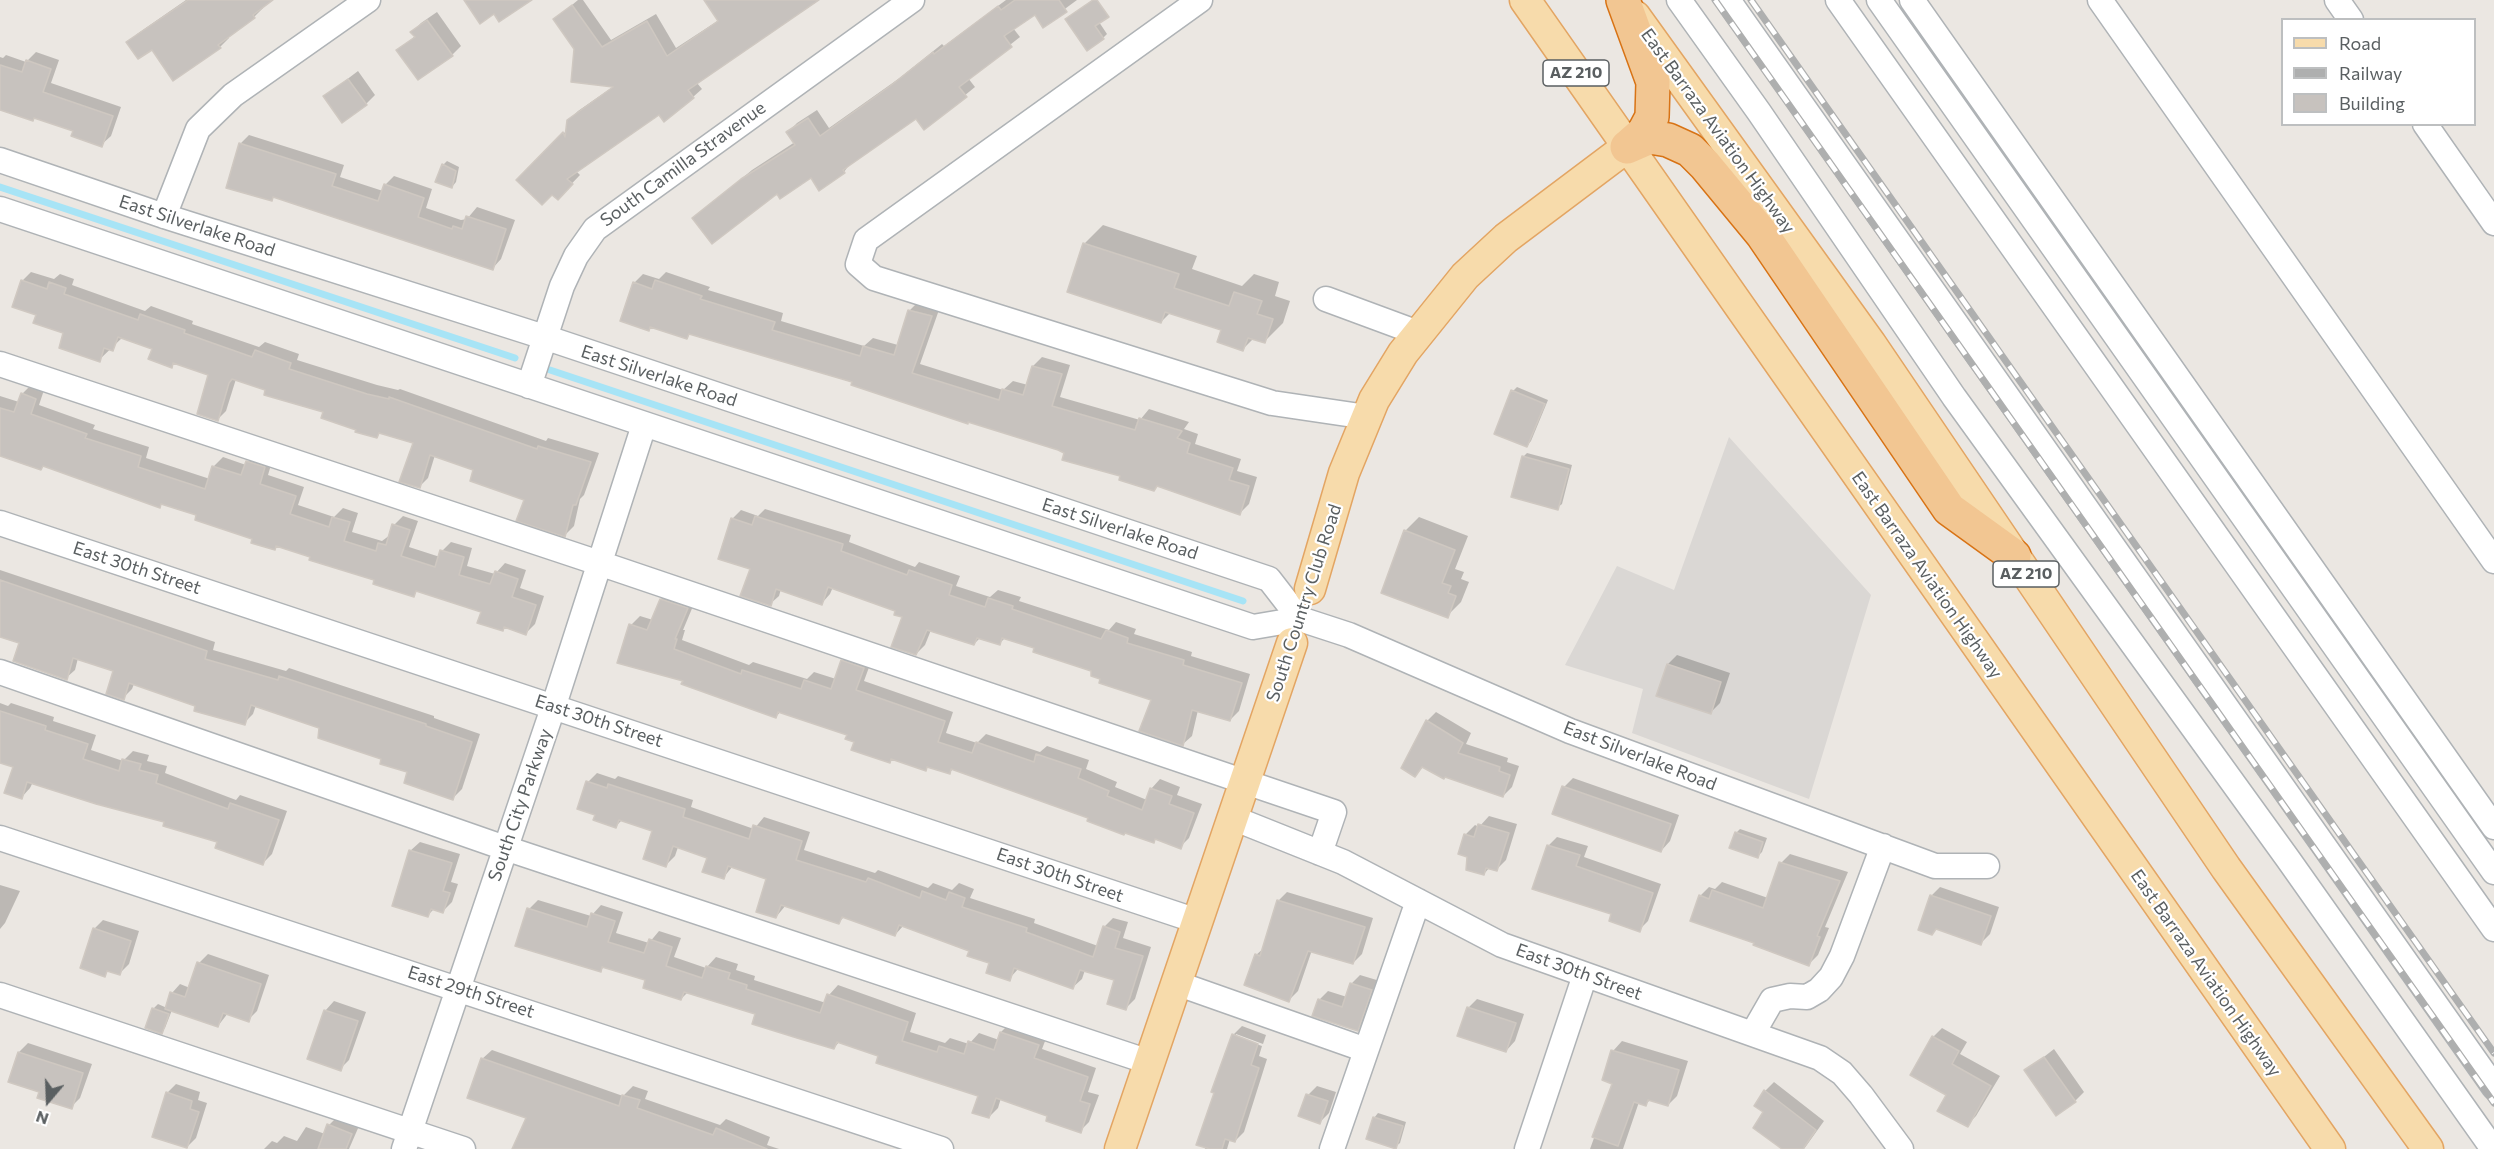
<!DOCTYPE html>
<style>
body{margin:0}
#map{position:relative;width:2494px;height:1149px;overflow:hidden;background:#ebe7e2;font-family:Commissioner,sans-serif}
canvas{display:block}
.legend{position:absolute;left:2281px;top:18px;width:195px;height:108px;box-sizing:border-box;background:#fff;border:2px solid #bdbfc0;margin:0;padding:8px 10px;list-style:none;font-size:18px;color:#5a5f61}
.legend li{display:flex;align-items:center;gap:12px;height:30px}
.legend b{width:30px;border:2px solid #bdbfc0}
.north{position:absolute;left:18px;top:1071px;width:60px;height:60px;-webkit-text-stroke:4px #fff;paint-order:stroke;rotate:199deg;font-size:16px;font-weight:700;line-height:24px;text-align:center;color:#5a5f61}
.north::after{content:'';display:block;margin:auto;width:21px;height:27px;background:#5a5f61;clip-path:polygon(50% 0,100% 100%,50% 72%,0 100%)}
</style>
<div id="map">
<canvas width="2494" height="1149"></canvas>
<ul class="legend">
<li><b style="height:8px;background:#f7dbab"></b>Road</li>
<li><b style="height:8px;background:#aeafaf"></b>Railway</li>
<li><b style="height:16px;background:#c7c2be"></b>Building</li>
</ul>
<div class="north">N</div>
</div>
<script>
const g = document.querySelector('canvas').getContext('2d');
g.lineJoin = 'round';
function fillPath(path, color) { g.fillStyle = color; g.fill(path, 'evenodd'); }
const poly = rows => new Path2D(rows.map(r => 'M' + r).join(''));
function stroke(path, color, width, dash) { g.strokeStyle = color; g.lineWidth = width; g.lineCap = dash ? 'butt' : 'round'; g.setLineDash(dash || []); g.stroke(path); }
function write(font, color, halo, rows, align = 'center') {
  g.font = font + ' Commissioner,sans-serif'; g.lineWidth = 4.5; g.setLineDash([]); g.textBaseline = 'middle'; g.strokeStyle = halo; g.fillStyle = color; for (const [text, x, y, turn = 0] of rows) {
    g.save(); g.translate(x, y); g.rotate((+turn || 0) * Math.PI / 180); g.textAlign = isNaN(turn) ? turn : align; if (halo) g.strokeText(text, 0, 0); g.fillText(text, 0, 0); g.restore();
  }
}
fillPath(poly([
 [1729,437,1871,595,1809,799,1632,733,1643,689,1565,665,1617,566,1674,590]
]), '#dad7d4');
fillPath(poly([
 [186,0,271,0,262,6,263,8,254,17,227,37,229,38,220,47,152,48,128,43,137,34],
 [578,0,583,0,611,40,656,14,676,48,719,20,729,0,819,0,697,83,702,89,693,97,659,113,576,171,580,175,558,198,518,180,568,129,569,120,578,111,614,86,576,49,555,19],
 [1006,0,1077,0,1043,25,1035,13,1013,28,1020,37,968,78,975,87,925,128,916,117,852,161,844,172,811,176,777,192,694,218,752,170,795,142,788,132,797,123,817,110,829,128,901,77,942,44,944,46],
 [437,12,461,46,452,55,398,51,415,36,412,32,421,23],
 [1097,19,1107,34,1103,38,1076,32],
 [36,52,59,60,51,83,121,107,111,136,101,145,74,130,35,117,33,119,0,108,0,57,3,58,6,55,26,62],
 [358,71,375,95,366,104,325,96],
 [249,135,344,165,340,177,383,191,385,185,394,176,432,189,426,208,461,220,467,219,477,207,515,220,501,259,492,269,274,196,272,199,240,144],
 [447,161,459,167,456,182,452,187,443,165],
 [1103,225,1197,256,1192,269,1242,286,1254,274,1279,282,1275,296,1290,301,1283,323,1264,342,1254,338,1243,349,1223,329,1171,312,1161,322,1084,244],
 [31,272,54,279,60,274,74,279,72,285,145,311,151,306,193,321,192,324,259,347,265,342,299,354,297,360,377,385,398,390,400,389,546,441,548,438,599,453,584,495,580,499,574,526,565,535,526,499,474,469,435,455,428,478,419,487,415,442,381,432,376,437,325,411,236,379,226,411,217,420,210,374,175,362,171,366,154,348,123,337,99,360,65,332,38,314,22,281],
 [666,272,710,287,708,290,783,313,781,321,864,346,873,338,898,345,909,311,918,302,940,307,920,364,1003,390,1013,381,1028,385,1033,366,1042,357,1070,365,1060,397,1140,420,1149,409,1189,422,1184,429,1198,434,1195,444,1241,459,1237,471,1257,477,1249,504,1240,513,1158,485,1154,490,1066,452,854,381,691,333,687,337,652,326,649,329,634,283,643,274,659,279],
 [31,385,44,390,39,405,95,425,93,429,149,447,146,458,210,479,214,466,223,457,246,465,257,453,273,458,268,475,304,487,298,505,334,517,343,508,358,513,352,532,382,541,390,535,394,525,403,516,418,521,409,547,440,557,442,551,451,542,472,548,467,566,495,574,505,563,526,570,520,588,544,596,535,624,526,633,506,626,502,630,483,611,418,590,413,596,312,556,278,545,275,548,198,514,163,503,160,506,44,465,41,468,0,454,0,396,19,402,22,394],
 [1517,387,1548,400,1531,441,1527,446,1513,391],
 [1527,453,1572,465,1562,504,1557,508,1523,457],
 [765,509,851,535,849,542,915,567,919,562,960,576,956,586,990,597,998,590,1021,597,1019,601,1109,630,1116,622,1136,629,1134,634,1192,652,1191,656,1250,674,1239,711,1230,720,1198,710,1192,736,1183,744,1153,699,1102,678,1092,670,1036,647,1005,638,999,644,980,638,974,644,931,630,925,645,916,654,904,616,897,610,833,587,830,594,822,603,781,589,779,596,770,604,752,568,732,519,741,510,758,516],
 [1419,517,1468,536,1455,569,1464,572,1461,579,1469,582,1461,602,1447,616,1405,531],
 [0,570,215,642,213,650,286,671,289,668,434,716,434,718,480,734,462,789,453,798,409,771,320,727,256,705,253,714,244,723,134,684,132,689,123,698,115,670,78,658,75,670,66,678,21,642,0,635],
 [670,590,696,599,683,630,685,630,682,640,749,665,753,662,807,679,814,672,836,679,842,661,851,652,872,659,864,681,953,712,946,733,977,743,986,734,1040,752,1047,746,1089,760,1086,769,1117,782,1115,787,1147,800,1151,789,1160,779,1180,787,1177,795,1202,804,1189,838,1180,847,1157,838,1154,841,954,768,949,773,929,766,926,769,893,758,889,761,849,735,781,711,776,717,685,680,631,625,640,616,653,620,661,599],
 [1677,655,1730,673,1720,703,1711,712,1668,664],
 [0,703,8,706,11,703,54,717,53,721,96,735,91,750,123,761,133,751,149,755,147,761,167,766,165,773,236,800,240,795,287,811,272,854,263,863,219,841,166,821,33,782,30,788,21,798,15,766,0,762],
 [1436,712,1471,733,1466,744,1508,758,1507,762,1519,766,1512,787,1503,796,1424,766,1415,775,1427,721],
 [597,773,615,779,618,776,693,800,691,807,754,829,764,817,810,832,804,850,875,873,878,870,928,888,933,883,952,890,959,883,974,889,970,898,1035,919,1034,923,1098,946,1104,927,1113,918,1128,922,1123,938,1151,947,1135,999,1126,1008,1116,979,1085,970,1082,979,1072,988,1019,968,1009,979,991,962,970,950,904,925,895,935,845,916,839,922,786,905,776,917,768,878,733,866,723,878,709,857,678,847,675,856,666,865,654,830,623,819,616,826,597,814,588,782],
 [1573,778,1679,815,1670,841,1661,851,1564,787],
 [1489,816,1517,824,1506,860,1497,869,1490,867,1484,874,1465,835,1475,825,1479,827],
 [1740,829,1767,838,1762,852,1757,857,1736,833],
 [1557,837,1588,846,1584,857,1661,884,1648,921,1639,930,1613,913,1548,846],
 [420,842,460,854,451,882,458,884,452,902,443,911,435,908,428,915,410,851],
 [1790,854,1848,872,1825,927,1829,928,1818,955,1809,964,1700,896,1709,887,1715,889,1722,882,1768,898,1781,863],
 [0,885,20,891,5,923,0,929],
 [1940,887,1999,907,1990,934,1981,943,1937,928,1931,896],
 [1287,892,1373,918,1362,954,1353,963,1312,950,1298,991,1289,1000,1256,955,1264,948,1278,901],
 [538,900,591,916,601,905,623,912,616,933,649,943,659,931,681,938,674,957,706,968,716,957,738,964,736,970,755,976,754,980,826,1003,829,995,838,985,883,1001,916,1013,910,1032,945,1043,950,1038,969,1044,979,1033,999,1040,1001,1032,1010,1023,1047,1036,1042,1049,1096,1068,1088,1092,1099,1095,1089,1122,1080,1131,1049,1115,1001,1098,998,1108,989,1117,980,1095,880,1055,840,1041,834,1048,757,1013,688,992,681,999,647,979,605,966,601,970,529,909],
 [103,920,139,931,129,964,119,974,109,970,104,975,94,929],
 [208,954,269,975,257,1011,248,1020,228,1013,218,1026,172,1010,165,1028,161,1032,147,1027,154,1008,158,1004,167,1008,172,993,180,984,190,988,199,963],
 [1360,975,1380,981,1366,1021,1357,1030,1319,1000,1328,991,1347,997,1351,984],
 [1477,999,1524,1014,1515,1041,1506,1051,1468,1008],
 [334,1001,366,1012,349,1060,340,1069,325,1011],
 [1242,1026,1266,1035,1263,1044,1236,1034,1236,1037,1262,1046,1259,1056,1267,1059,1244,1132,1235,1141,1230,1139,1227,1149,1205,1149,1233,1035],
 [1942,1028,1967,1042,1960,1054,2000,1076,1976,1116,1967,1125,1948,1095,1933,1037],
 [1622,1041,1688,1061,1677,1096,1668,1105,1651,1099,1646,1104,1639,1102,1623,1149,1590,1149,1614,1083,1613,1051],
 [28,1043,92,1064,80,1098,71,1107,41,1091,19,1052],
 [2054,1049,2084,1092,2075,1101,2026,1071],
 [492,1050,623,1096,633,1086,648,1091,645,1099,720,1125,726,1119,770,1137,767,1145,779,1149,514,1149,528,1118,482,1059],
 [1774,1082,1824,1121,1804,1149,1785,1149,1765,1112,1765,1091],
 [176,1084,200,1092,198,1100,207,1103,196,1138,187,1147,167,1093],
 [1317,1086,1336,1092,1329,1113,1320,1122,1308,1095],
 [1378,1113,1406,1122,1400,1143,1395,1147,1374,1118],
 [336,1118,359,1126,349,1149,264,1149,272,1141,277,1143,284,1136,297,1141,306,1127,325,1134,329,1125]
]), '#0003');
stroke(poly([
 [0,187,515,358],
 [550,370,1243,601]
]), '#a7e4f6', 7);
const building = poly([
 [188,0,273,0,253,15,255,18,218,45,221,48,173,81,152,50,138,59,126,42,188,0],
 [464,0,532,0,499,22,494,14,480,24,464,0],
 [704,0,819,0,688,90,694,98,664,122,659,115,567,179,573,184,558,200,552,195,542,205,516,180,563,132,565,137,567,120,613,87,571,82,574,49,553,19,572,5,602,47,647,21,667,56,718,21,704,0],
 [1015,0,1059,0,1067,12,1043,28,1035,15,1004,36,1012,47,959,87,967,97,924,130,916,119,843,170,845,173,819,191,811,178,780,199,777,194,712,244,692,218,741,179,795,145,786,132,808,118,820,136,890,86,933,52,934,54,998,6,1001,10,1015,0],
 [1093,0,1097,0,1109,17,1095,26,1104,39,1087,51,1065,19,1093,0],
 [427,20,453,56,418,80,396,50,415,37,410,32,427,20],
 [26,60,51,69,43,92,113,116,102,147,71,136,73,131,34,118,33,121,0,110,0,65,22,72,26,60],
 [348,79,367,105,342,123,323,96,348,79],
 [239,143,336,174,332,186,378,201,384,184,424,198,418,217,452,229,453,226,462,229,466,216,506,229,493,270,273,197,272,201,226,188,239,143],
 [442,164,456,171,452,188,435,182,442,164],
 [1083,243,1179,274,1174,288,1229,306,1234,292,1262,301,1257,314,1273,319,1265,343,1248,338,1243,351,1217,342,1221,330,1165,312,1161,323,1067,292,1083,243],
 [21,280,47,289,49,282,66,288,64,294,138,320,140,314,185,330,184,333,252,357,255,350,291,363,289,369,367,394,389,399,389,397,537,449,538,446,591,462,576,505,573,505,565,537,516,521,524,500,470,481,473,470,430,455,420,488,399,482,413,443,379,433,377,438,355,432,356,430,321,418,323,412,264,395,265,390,232,379,229,383,218,421,197,414,208,375,173,363,172,368,148,359,152,349,118,337,113,351,104,348,100,362,59,348,63,333,33,323,36,315,12,307,21,280],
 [655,280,702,296,700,299,775,322,772,330,860,356,863,346,894,355,908,310,932,316,912,373,999,400,1002,389,1023,395,1032,366,1062,374,1052,406,1135,430,1139,418,1182,431,1177,438,1190,443,1187,453,1233,468,1229,480,1249,486,1240,515,1157,486,1154,491,1119,480,1120,476,1062,460,1064,453,1058,450,968,422,968,424,851,385,852,382,689,334,687,339,650,327,649,331,620,321,633,282,652,289,655,280],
 [1511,390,1545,404,1527,447,1494,434,1511,390],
 [21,393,36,399,31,414,87,434,85,438,141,456,138,467,205,489,212,466,241,475,246,461,265,467,260,484,296,496,290,514,329,527,332,517,350,522,344,541,376,551,378,543,386,545,392,524,410,530,401,556,435,567,440,550,464,557,459,575,490,584,495,571,518,579,512,597,536,605,526,635,504,627,503,631,477,623,481,612,416,591,414,597,373,584,374,580,309,560,310,557,276,546,275,550,251,543,252,539,195,520,196,515,161,504,160,508,43,466,41,470,0,456,0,408,14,412,21,393],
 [1522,456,1569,469,1558,510,1511,497,1522,456],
 [755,516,843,544,841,551,907,575,909,570,952,585,949,595,985,607,988,598,1013,606,1012,609,1101,639,1106,630,1128,638,1127,643,1184,660,1183,665,1242,683,1230,721,1192,710,1183,746,1139,731,1151,700,1099,683,1100,679,1091,676,1091,671,1033,652,1034,648,1002,638,1000,645,977,638,974,645,927,630,916,655,891,647,902,617,894,615,895,611,828,587,822,605,776,589,771,606,740,596,750,569,718,559,731,518,752,525,755,516],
 [1404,530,1455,550,1442,583,1451,586,1448,593,1456,596,1448,618,1381,593,1404,530],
 [0,580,207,651,205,659,278,680,279,676,426,724,426,726,472,742,453,800,404,783,407,772,380,764,381,759,318,738,319,728,251,705,245,725,194,711,195,706,129,683,124,700,106,694,113,671,73,658,67,680,13,661,19,643,0,637,0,580],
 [660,599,688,608,675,639,677,639,674,649,741,674,742,670,801,689,804,680,831,689,841,660,864,668,856,690,945,721,938,742,972,753,976,742,1034,762,1036,754,1081,769,1078,778,1109,791,1107,796,1142,810,1150,788,1172,796,1169,804,1194,813,1181,849,1155,839,1154,843,1125,833,1124,835,1087,821,1088,818,951,769,950,774,927,767,926,771,891,759,890,763,851,750,854,742,845,739,847,735,778,712,776,718,681,684,683,681,617,663,629,624,647,630,660,599],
 [1667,664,1721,682,1711,714,1656,696,1667,664],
 [0,711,46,726,45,730,88,744,83,759,119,771,122,759,141,764,139,770,158,775,156,783,228,809,230,803,279,820,263,865,215,848,217,842,163,826,164,822,96,804,27,782,22,799,4,793,13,767,0,763,0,711],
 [1426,720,1463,743,1458,753,1500,767,1499,771,1510,775,1503,797,1445,777,1444,779,1422,767,1415,777,1401,768,1426,720],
 [586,781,607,788,608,784,685,809,683,817,749,839,753,825,802,841,796,860,866,882,868,878,920,898,922,891,946,900,949,892,965,898,962,907,1027,928,1026,932,1093,957,1103,926,1120,932,1115,948,1143,956,1126,1010,1107,1004,1114,980,1080,970,1073,989,1014,968,1010,981,986,973,989,963,967,956,969,951,899,925,895,936,842,917,839,924,781,905,776,918,756,912,766,879,728,866,724,879,702,872,707,858,673,846,666,867,643,859,652,831,619,820,616,828,593,820,595,815,577,809,586,781],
 [1562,786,1671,824,1661,852,1552,814,1562,786],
 [1478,824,1509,833,1497,871,1486,868,1484,875,1466,870,1467,857,1458,854,1464,834,1474,837,1478,824],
 [1735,832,1763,842,1758,858,1729,848,1735,832],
 [1547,845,1580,855,1576,866,1653,893,1640,932,1609,921,1611,914,1532,889,1547,845],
 [409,850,452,863,443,891,450,893,443,913,431,909,428,917,392,906,409,850],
 [1779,862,1840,881,1817,936,1820,937,1809,966,1753,945,1754,943,1690,921,1699,895,1709,899,1712,890,1763,908,1779,862],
 [1930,895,1991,916,1981,945,1936,929,1932,935,1918,930,1930,895],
 [1277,900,1365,927,1353,964,1308,951,1289,1002,1244,985,1255,954,1260,956,1277,900],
 [527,908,587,927,591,913,615,921,608,942,644,953,649,939,672,947,666,966,702,978,706,966,730,973,728,979,747,985,746,989,820,1013,827,994,873,1010,908,1022,902,1041,937,1052,939,1046,964,1054,968,1041,994,1050,1000,1032,1039,1045,1034,1058,1088,1077,1080,1101,1090,1104,1081,1133,1046,1121,1047,1116,996,1098,989,1118,972,1113,978,1096,876,1063,878,1056,837,1042,834,1049,797,1038,752,1024,755,1014,684,992,681,1000,643,988,645,980,602,967,601,972,515,946,527,908],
 [93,928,131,941,120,975,107,971,105,977,80,968,93,928],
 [197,962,261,984,249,1022,223,1013,218,1027,165,1009,170,992,185,997,197,962],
 [1350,983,1372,990,1358,1031,1312,1016,1318,999,1342,1007,1350,983],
 [1467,1007,1516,1023,1506,1052,1457,1036,1467,1007],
 [152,1008,169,1014,162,1034,145,1028,152,1008],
 [324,1010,358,1021,341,1071,307,1059,324,1010],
 [1232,1034,1258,1044,1251,1065,1259,1068,1235,1142,1225,1139,1222,1149,1210,1149,1196,1145,1214,1093,1211,1092,1232,1034],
 [1932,1036,1959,1051,1952,1064,1991,1086,1968,1127,1937,1111,1946,1095,1910,1075,1932,1036],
 [1611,1050,1679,1070,1668,1106,1648,1100,1646,1106,1634,1102,1618,1146,1592,1137,1612,1084,1602,1080,1611,1050],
 [18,1052,83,1073,72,1109,37,1098,39,1092,8,1082,18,1052],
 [2044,1057,2076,1102,2056,1116,2024,1070,2044,1057],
 [481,1058,619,1106,622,1095,640,1100,637,1108,713,1135,716,1128,767,1149,512,1149,526,1118,467,1098,481,1058],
 [1764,1090,1816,1130,1803,1149,1782,1149,1753,1128,1763,1112,1754,1106,1764,1090],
 [166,1092,192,1101,190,1109,199,1112,187,1148,152,1137,166,1092],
 [1306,1094,1328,1101,1320,1124,1298,1116,1306,1094],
 [1373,1117,1403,1126,1396,1149,1366,1139,1373,1117],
 [327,1124,352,1134,346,1149,318,1149,327,1124]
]);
fillPath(building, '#c7c2be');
stroke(building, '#cfc8c1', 1.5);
const minor = poly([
 [1200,0,866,240,858,264,874,278,1272,403,1367,417],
 [1679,0,1759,112,1954,397,2288,859,2493,1149],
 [1728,0,2494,1087],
 [1838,0,2494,929],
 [1879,0,2494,872],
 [1912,0,2494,827],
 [2100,0,2494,561],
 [2337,0,2351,20],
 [2425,124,2494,223],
 [0,160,164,216,541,336,1269,579,1300,619],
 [0,209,1253,627,1300,619,1349,635,1570,731,1935,866,1987,866],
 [164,216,198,129,233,95,368,0],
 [1326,299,1418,333],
 [0,364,599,563,1334,812,1320,853],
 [529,386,562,286,576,256,595,229,912,0],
 [0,523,1197,921],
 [0,672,505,848,1149,1062],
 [1233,818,1343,862,1502,945,1820,1058,1842,1073,1861,1095,1901,1149],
 [0,838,941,1149],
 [1176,983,1366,1050],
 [0,995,463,1149],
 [1753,1033,1772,1000,1790,996,1807,997,1819,990,1831,977,1842,956,1883,846],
 [404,1149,554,705,644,425],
 [1332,1149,1418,901],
 [1527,1149,1585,975]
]);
const major = poly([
 [1525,0,2330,1149],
 [1635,16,1871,344,2226,868,2428,1149],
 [1310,589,1344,473,1374,400,1403,353,1465,276,1506,238,1627,147],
 [1120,1149,1292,643]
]);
const highway = poly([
 [1623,0,1653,82,1652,117,1644,132,1627,147],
 [1627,147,1650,137,1668,140,1690,150,1705,165,1762,234,1949,509,2014,556]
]);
stroke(minor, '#afb3b6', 27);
stroke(major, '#e3a563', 33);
stroke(highway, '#d87315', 36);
stroke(minor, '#fff', 24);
stroke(major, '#f7dbab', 30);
stroke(highway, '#f2c692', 33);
const rail = poly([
 [1715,0,2494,1103],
 [1751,0,2494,1053]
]);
stroke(rail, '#aeafaf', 7);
stroke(rail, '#fff', 4.5, [14]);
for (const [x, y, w] of [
 [1576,73,66],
 [2026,574,66]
]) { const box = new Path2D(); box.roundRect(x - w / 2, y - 13, w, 26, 4.5); g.fillStyle = '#fff'; g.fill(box); stroke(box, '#5a5f61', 1.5); }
write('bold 16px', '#5a5f61', null, [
 ["AZ 210",1576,73],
 ["AZ 210",2026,574]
]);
write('18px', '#5a5f61', '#fff', [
 ["East Barraza Aviation Highway",1718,131,54],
 ["South Camilla Stravenue",683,164,-36],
 ["East Silverlake Road",197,226,18],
 ["East Silverlake Road",659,376,18],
 ["East Silverlake Road",1120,529,18],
 ["East 30th Street",137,568,18],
 ["East Barraza Aviation Highway",1927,575,55],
 ["South Country Club Road",1304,603,-72],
 ["East 30th Street",599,721,18],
 ["East Silverlake Road",1640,756,21],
 ["South City Parkway",520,805,-71],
 ["East 30th Street",1060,875,19],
 ["East 30th Street",1579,972,20],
 ["East Barraza Aviation Highway",2206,973,55],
 ["East 29th Street",471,992,18]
]);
</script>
